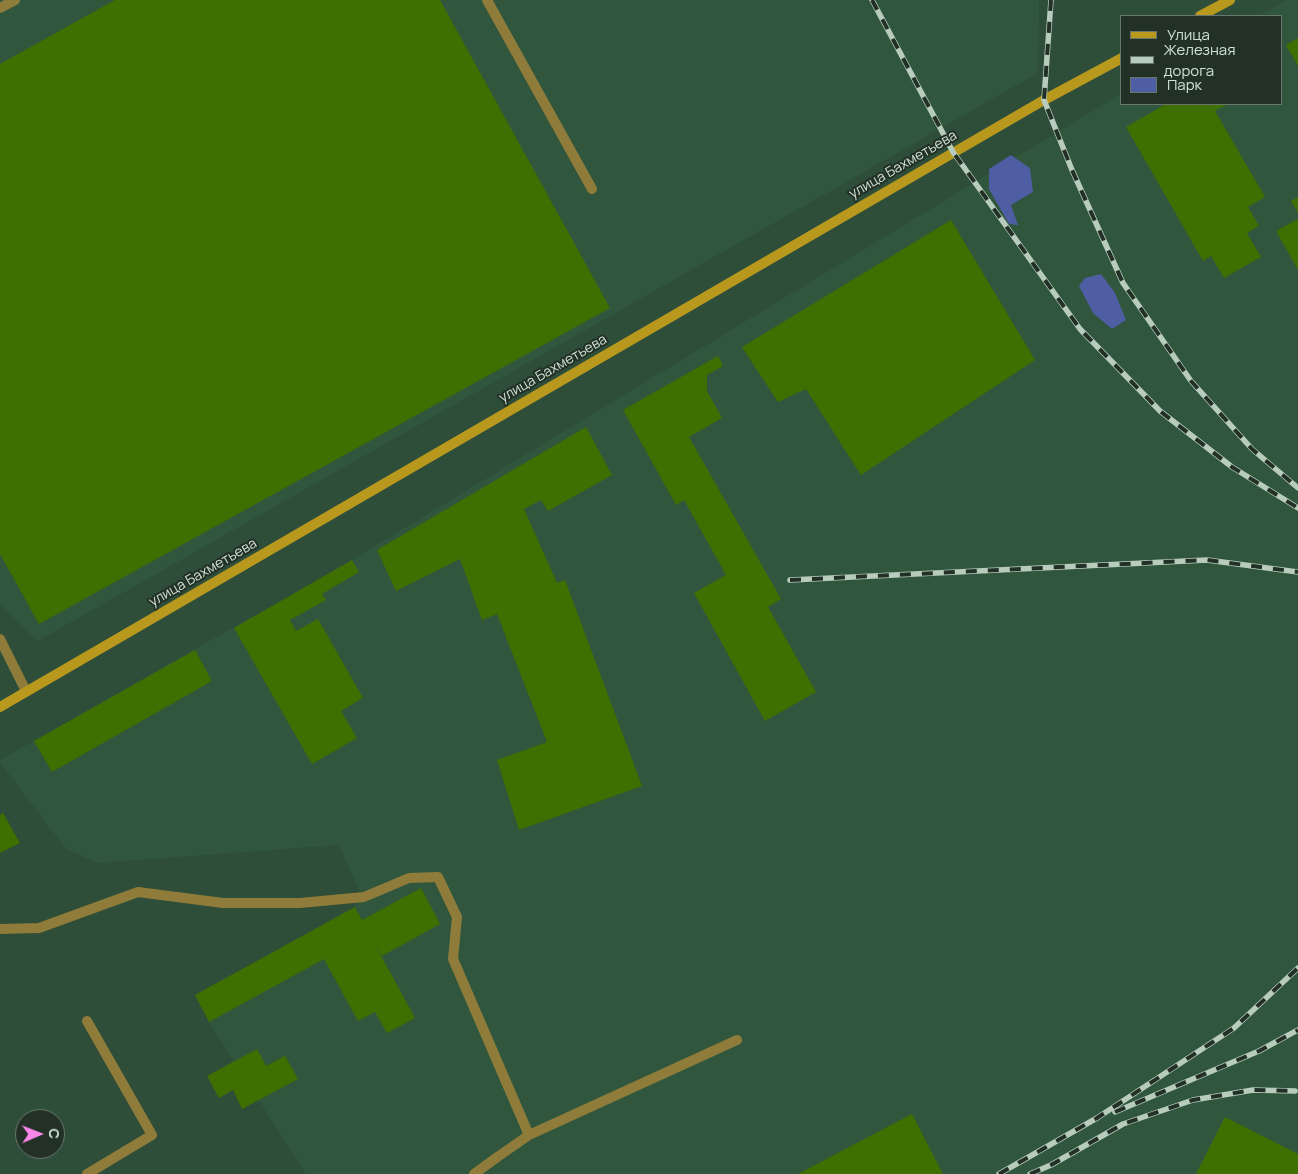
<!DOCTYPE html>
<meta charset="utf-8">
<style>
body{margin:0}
#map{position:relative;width:1298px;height:1174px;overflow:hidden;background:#2f4e39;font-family:Manrope,sans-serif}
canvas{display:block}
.legend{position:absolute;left:1120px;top:15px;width:162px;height:90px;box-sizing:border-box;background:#223026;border:1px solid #67776b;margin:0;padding:6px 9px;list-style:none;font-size:15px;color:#cfe1d3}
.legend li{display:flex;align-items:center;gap:10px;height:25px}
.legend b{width:25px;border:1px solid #67776b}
.north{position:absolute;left:15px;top:1109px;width:50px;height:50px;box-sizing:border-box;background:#223026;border:1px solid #67776b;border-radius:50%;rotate:89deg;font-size:14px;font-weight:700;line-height:20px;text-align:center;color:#cfe1d3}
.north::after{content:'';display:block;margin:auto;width:18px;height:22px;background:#f987e8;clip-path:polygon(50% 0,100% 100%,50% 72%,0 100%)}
</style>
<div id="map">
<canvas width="1298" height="1174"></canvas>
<ul class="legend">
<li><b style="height:6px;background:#b8991d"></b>Улица</li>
<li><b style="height:6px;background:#b8ccbd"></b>Железная дорога</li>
<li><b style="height:14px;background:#4f5da3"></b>Парк</li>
</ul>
<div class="north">С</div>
</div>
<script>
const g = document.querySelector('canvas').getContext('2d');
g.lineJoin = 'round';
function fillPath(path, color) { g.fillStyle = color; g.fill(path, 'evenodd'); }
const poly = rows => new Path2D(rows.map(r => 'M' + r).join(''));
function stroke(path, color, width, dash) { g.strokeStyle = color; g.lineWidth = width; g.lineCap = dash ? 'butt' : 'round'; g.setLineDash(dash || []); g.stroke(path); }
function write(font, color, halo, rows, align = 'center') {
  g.font = font + ' Manrope,sans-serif'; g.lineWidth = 4; g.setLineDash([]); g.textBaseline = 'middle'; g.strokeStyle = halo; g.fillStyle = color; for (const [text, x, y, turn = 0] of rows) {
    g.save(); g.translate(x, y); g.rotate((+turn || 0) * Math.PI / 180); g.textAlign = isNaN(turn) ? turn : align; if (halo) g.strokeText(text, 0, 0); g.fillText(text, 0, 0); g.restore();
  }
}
fillPath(poly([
 [0,0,1039,0,1038,73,38,641,0,605],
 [1287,0,1298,0,1298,1174,306,1174,209,1022,195,995,354,907,359,890,339,845,97,863,66,849,0,762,0,760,352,560,1122,93,1122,104,1282,104,1282,16,1259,16]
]), '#30573d');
fillPath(poly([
 [1011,155,1030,168,1033,192,1011,205,1018,225,1009,224,989,189,989,169],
 [1101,274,1115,293,1126,320,1112,329,1093,313,1079,286,1085,278]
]), '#4f5da3');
fillPath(poly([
 [115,0,440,0,610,308,39,624,0,554,0,64],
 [1298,38,1298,66,1286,45],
 [1166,104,1228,104,1215,111,1265,197,1248,207,1259,226,1247,233,1261,257,1224,278,1211,256,1203,261,1126,127],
 [1298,197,1298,213,1291,201],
 [1298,219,1298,270,1276,231],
 [951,220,1035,360,861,475,806,389,778,402,742,347],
 [718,356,723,366,707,375,707,391,722,418,689,437,781,599,768,607,816,692,765,721,694,593,726,575,684,500,676,505,623,410],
 [586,427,612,475,548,511,541,500,524,509,557,583,565,580,642,786,519,830,497,760,547,742,497,614,482,620,460,559,396,591,377,550],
 [352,560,359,572,322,594,326,600,290,620,296,631,318,619,363,698,341,711,357,738,312,764,234,628],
 [195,650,212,681,52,772,34,741],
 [3,813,20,843,0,853,0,815],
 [421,888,440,924,382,956,373,941,415,1018,387,1033,375,1012,358,1021,324,959,209,1022,195,995,355,907,362,920],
 [257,1049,266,1066,285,1056,298,1079,242,1109,233,1090,219,1098,207,1076],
 [912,1114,943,1174,798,1174],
 [1225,1117,1298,1154,1298,1174,1196,1174]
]), '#3e6f00');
stroke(poly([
 [487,0,592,189],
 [0,8,15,0],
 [0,639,26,691],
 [0,929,39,928,138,892,223,903,300,903,364,897,409,878,438,877,457,917,453,959,529,1135],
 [496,1158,529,1135,737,1040],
 [87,1174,152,1135,87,1021]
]), '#8f7c3a', 10);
stroke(poly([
 [474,1174,496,1158]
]), '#8f7c3a', 10);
stroke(poly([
 [1200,16,1230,0],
 [0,707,1044,100,1122,58]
]), '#b8991d', 10);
const rail = poly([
 [872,0,953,152,1080,329,1160,411,1232,467,1298,508],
 [1051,0,1044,100,1072,170,1123,283,1191,381,1252,449,1298,488],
 [790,580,1207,560,1298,572],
 [1115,1112,1259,1051,1298,1030],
 [999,1174,1097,1118,1234,1028,1298,968],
 [1030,1174,1051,1165,1123,1124,1193,1100,1253,1090,1295,1091]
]);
stroke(rail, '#b8ccbd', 5.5);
stroke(rail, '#223026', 4, [11]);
write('14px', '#cfe1d3', '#223026', [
 ["улица Бахметьева",903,165,-30],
 ["улица Бахметьева",553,369,-30],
 ["улица Бахметьева",203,573,-30]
]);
</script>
